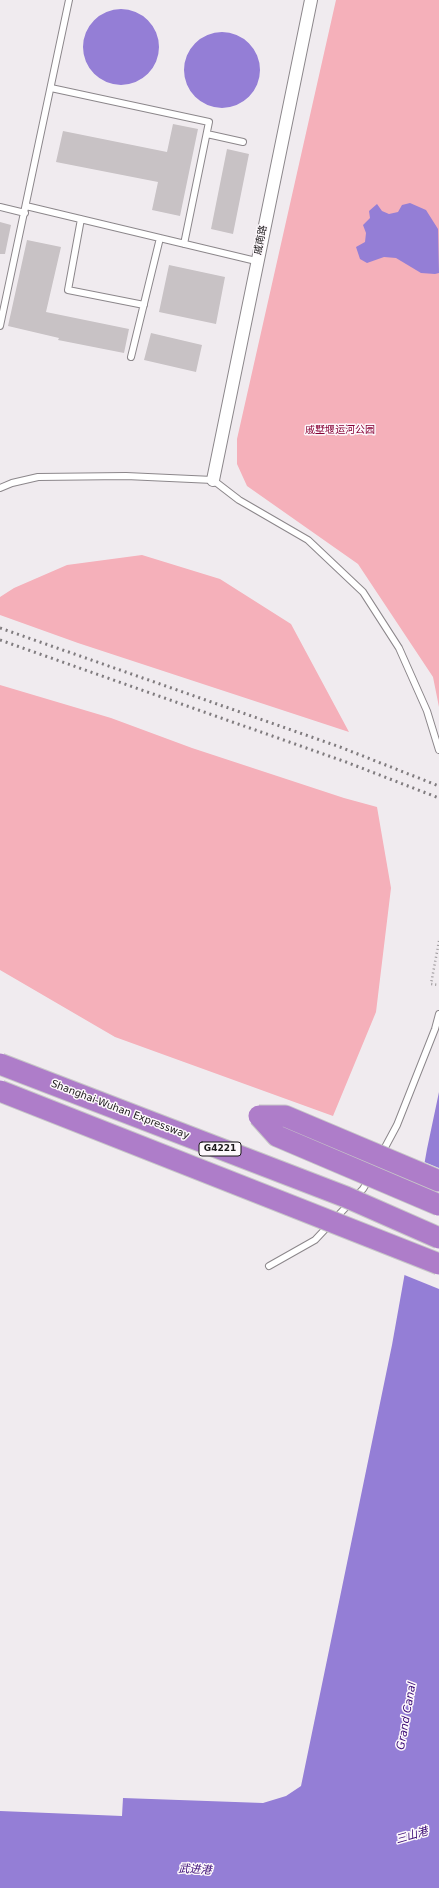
<!DOCTYPE html>
<meta charset="utf-8">
<style>
body{margin:0}
canvas{display:block;background:#f0ebef}
</style>
<canvas width="439" height="1888"></canvas>
<script>
const g = document.querySelector('canvas').getContext('2d');
g.lineJoin = 'round';
function fillPath(path, color) { g.fillStyle = color; g.fill(path, 'evenodd'); }
const poly = rows => new Path2D(rows.map(r => 'M' + r).join(''));
function stroke(path, color, width, dash) { g.strokeStyle = color; g.lineWidth = width; g.lineCap = dash ? 'butt' : 'round'; g.setLineDash(dash || []); g.stroke(path); }
function write(font, color, halo, rows, align = 'center') {
  g.font = font + ' "DejaVu Sans","Noto Sans SC",sans-serif'; g.lineWidth = 3; g.setLineDash([]); g.textBaseline = 'middle'; g.strokeStyle = halo; g.fillStyle = color; for (const [text, x, y, turn = 0] of rows) {
    g.save(); g.translate(x, y); g.rotate((+turn || 0) * Math.PI / 180); g.textAlign = isNaN(turn) ? turn : align; if (halo) g.strokeText(text, 0, 0); g.fillText(text, 0, 0); g.restore();
  }
}
fillPath(poly([
 [336,0,439,0,439,707,433,677,358,564,247,486,237,464,237,439],
 [142,555,220,579,291,624,349,732,78,643,0,615,0,597,14,588,67,565],
 [0,685,111,718,192,748,344,798,377,807,391,888,376,1012,333,1116,115,1037,0,970]
]), '#f5b0ba');
fillPath(poly([
 '83 47a38 38 0 1 1 76 0a38 38 0 1 1-76 0Z',
 '184 70a38 38 0 1 1 76 0a38 38 0 1 1-76 0Z',
 [410,203,426,210,438,229,439,273,435,274,421,273,396,258,384,257,367,263,360,259,356,247,365,242,366,233,363,225,370,218,369,211,377,204,382,211,389,214,398,212,402,205],
 [439,1092,439,1888,0,1888,0,1811,122,1816,123,1798,263,1803,286,1796,301,1786,392,1345,427,1149]
]), '#947ed6');
fillPath(poly([
 [422,1161,439,1168,439,1289,402,1274]
]), '#f0ebef');
fillPath(poly([
 [173,124,198,129,180,216,152,210,158,182,56,162,63,131,167,152],
 [227,149,249,154,233,234,211,229],
 [0,222,11,225,5,254,0,254],
 [27,240,61,247,46,312,129,329,124,353,58,340,59,338,8,326],
 [169,265,225,277,216,324,159,312],
 [151,333,202,345,196,372,144,360]
]), '#c8c2c5');
const lane = poly([
 [51,88,209,122,184,244],
 [207,134,243,142],
 [26,206,256,261],
 [0,207,25,213],
 [81,219,68,290,144,305],
 [0,326,69,0],
 [131,357,160,238],
 [0,488,12,483,38,477,126,476,213,480,239,500,308,540,363,592,399,648,427,711,439,750],
 [382,1153,397,1125,435,1029,439,1014],
 [269,1266,315,1240,363,1189,369,1179]
]);
const street = poly([
 [213,480,311,0]
]);
stroke(lane, '#8c878b', 8);
stroke(street, '#8c878b', 14);
stroke(poly([
 [439,941,431,984,439,985]
]), '#9a9699', 2.5, [1, 3]);
stroke(lane, '#fff', 6);
stroke(street, '#fff', 12);
stroke(poly([
 [0,628,340,747,439,786],
 [0,640,346,762,439,798]
]), '#807c7f', 3, [2, 4]);
const highwayBridge = poly([
 [0,1064,346,1197,439,1238],
 [0,1091,439,1264],
 [259,1116,277,1136,439,1205],
 [259,1116,285,1116,439,1181]
]);
stroke(highwayBridge, '#c8c8c8', 23, []);
stroke(highwayBridge, '#ae7dc9', 21);
for (const [x, y, w] of [
 [220,1149,42]
]) { const box = new Path2D(); box.roundRect(x - w / 2, y - 7, w, 14, 3); g.fillStyle = '#fdf8fc'; g.fill(box); stroke(box, '#1b191a', 1); }
write('bold 9px', '#1b191a', null, [
 ["G4221",220,1149]
]);
write('10px', '#1b191a', '#fdf8fc', [
 ["戚南路",261,240,-78],
 ["Shanghai-Wuhan Expressway",120,1110,21]
]);
write('10px', '#860034', '#fdf8fc', [
 ["戚墅堰运河公园",340,430]
]);
write('italic 11px', '#380874', '#fdf8fc', [
 ["Grand Canal",407,1716,-80],
 ["三山港",412,1836,-16],
 ["武进港",195,1870,3]
]);
</script>
